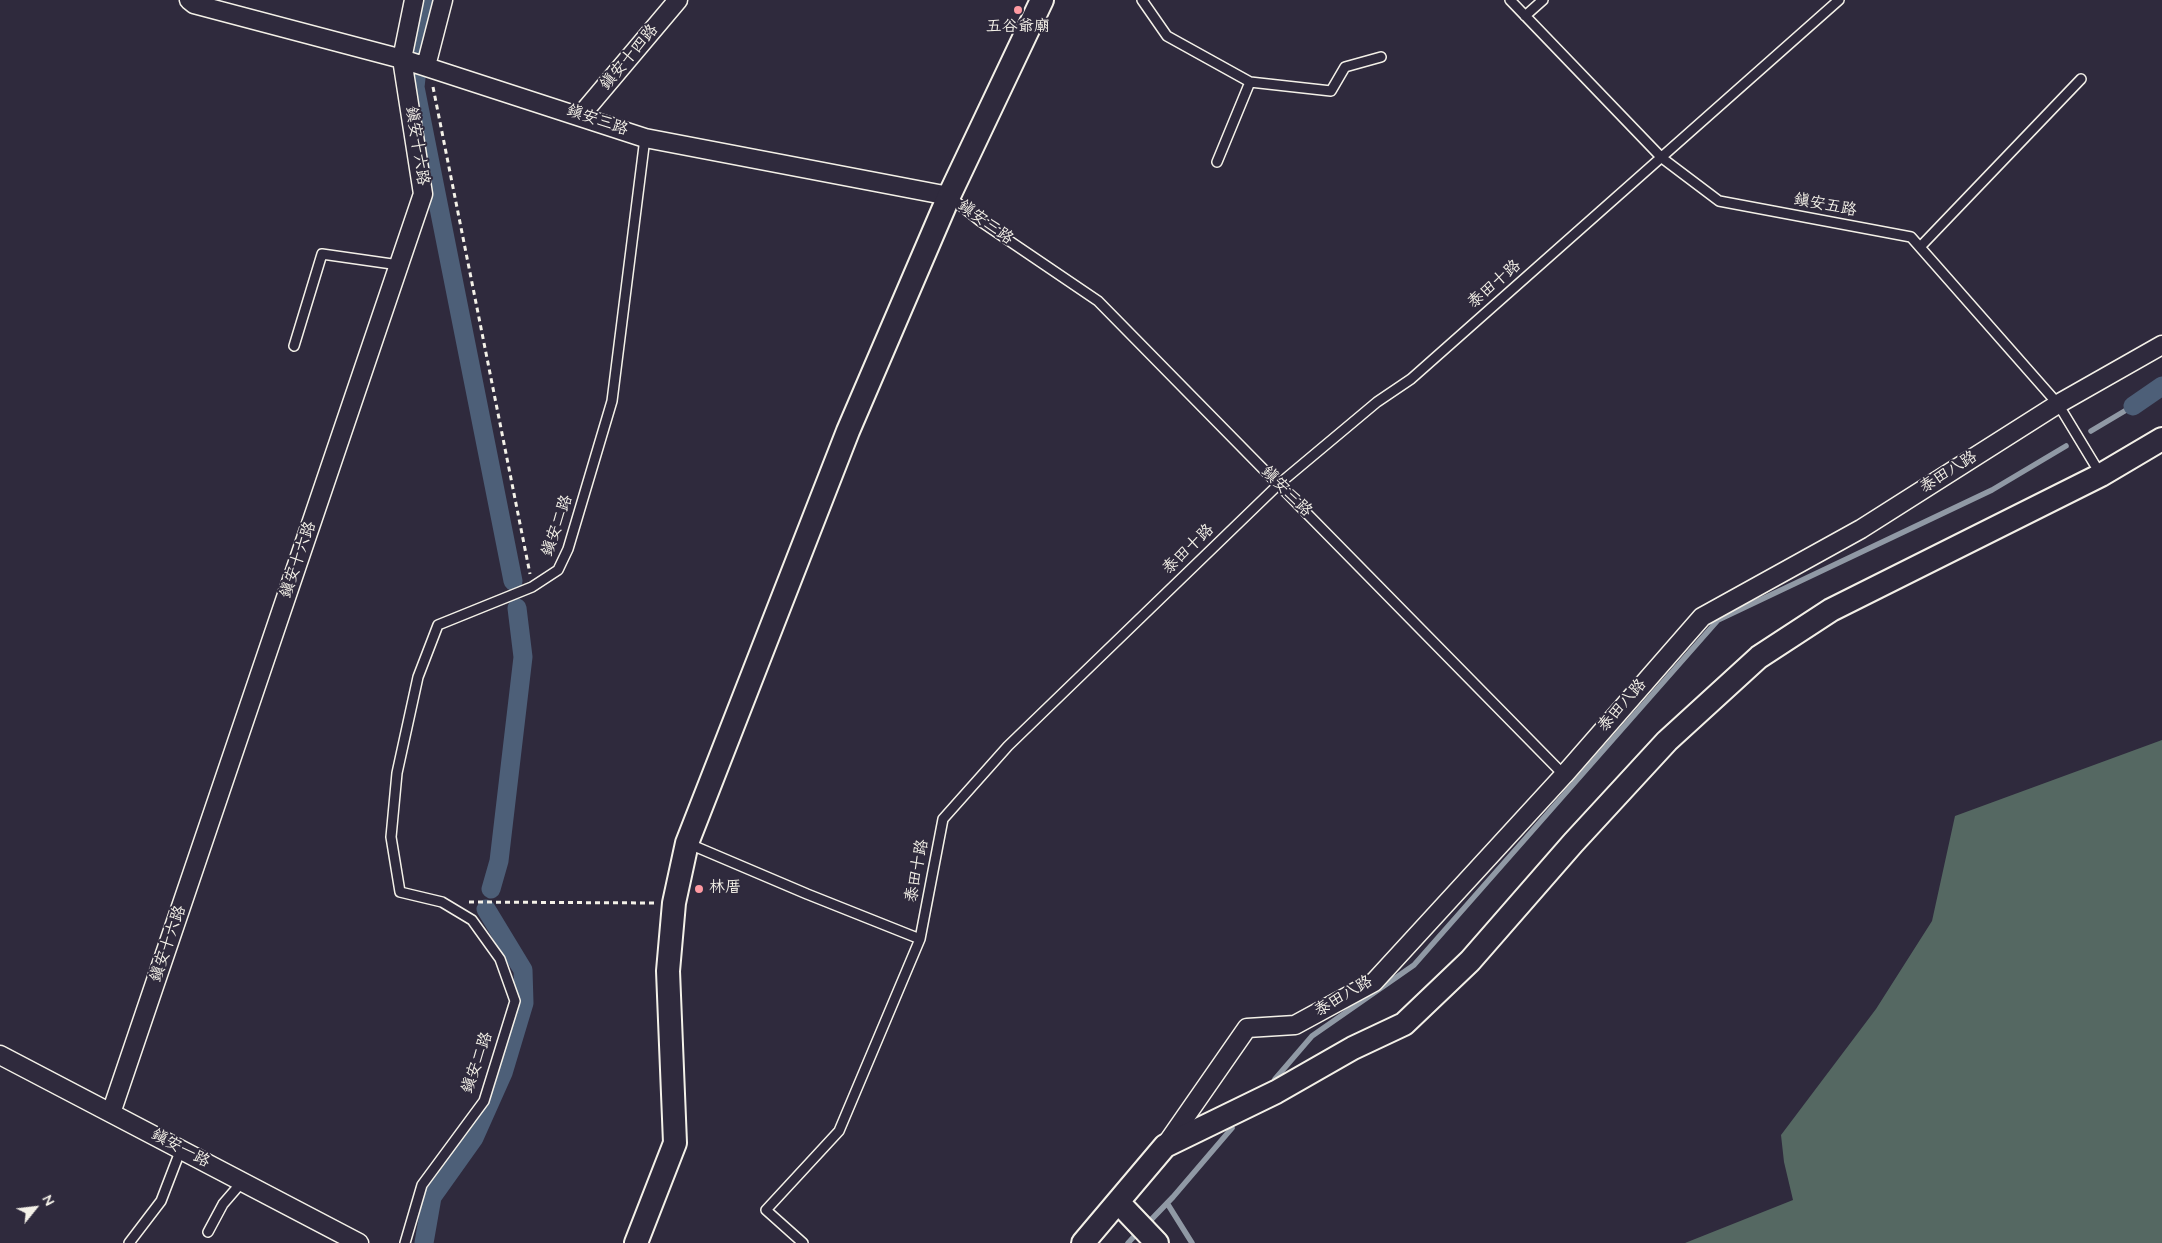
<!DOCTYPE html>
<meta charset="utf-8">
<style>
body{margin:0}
#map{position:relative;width:2162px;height:1243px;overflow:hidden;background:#2f2a3d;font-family:"Architects Daughter",sans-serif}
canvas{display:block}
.north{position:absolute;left:10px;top:1183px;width:50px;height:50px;-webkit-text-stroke:4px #2f2a3d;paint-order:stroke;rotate:61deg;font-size:14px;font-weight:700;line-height:20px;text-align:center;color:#f4f1e8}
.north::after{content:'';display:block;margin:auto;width:18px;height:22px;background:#f4f1e8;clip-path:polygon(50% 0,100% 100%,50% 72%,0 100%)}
</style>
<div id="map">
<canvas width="2162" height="1243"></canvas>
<div class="north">N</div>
</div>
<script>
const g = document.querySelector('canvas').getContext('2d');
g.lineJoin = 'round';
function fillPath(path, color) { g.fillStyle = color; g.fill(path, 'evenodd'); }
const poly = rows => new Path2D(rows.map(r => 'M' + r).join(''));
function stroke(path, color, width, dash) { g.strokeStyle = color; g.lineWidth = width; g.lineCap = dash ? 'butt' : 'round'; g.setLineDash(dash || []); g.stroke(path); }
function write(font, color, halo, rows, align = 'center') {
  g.font = font + ' "Architects Daughter","LXGW WenKai TC",sans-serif'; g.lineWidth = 4; g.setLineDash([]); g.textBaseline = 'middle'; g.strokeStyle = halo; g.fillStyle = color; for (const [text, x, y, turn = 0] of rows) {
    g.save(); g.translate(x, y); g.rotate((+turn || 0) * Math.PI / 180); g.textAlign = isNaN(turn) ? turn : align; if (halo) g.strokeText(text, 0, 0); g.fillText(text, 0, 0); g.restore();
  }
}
fillPath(poly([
 [2162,740,2162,1243,1685,1243,1793,1200,1784,1162,1781,1135,1876,1009,1932,921,1955,816]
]), '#556862');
stroke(poly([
 [2091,431,2133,406],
 [1275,1079,1312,1036,1414,965,1718,620,1992,490,2066,446],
 [1167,1203,1192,1243],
 [1147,1224,1173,1197,1232,1128],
 [1128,1243,1140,1230]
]), '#9099a5', 5.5);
stroke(poly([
 [417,59,422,12,427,0],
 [416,78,415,87,513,581],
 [2133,406,2162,386],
 [491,889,499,861,523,657,517,608],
 [424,1243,432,1197,474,1138,503,1073,524,1003,523,970,486,909]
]), '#4d5f78', 19);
const service = poly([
 [1142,0,1167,36,1250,82,1331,91,1345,67,1381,57],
 [1510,0,1662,158,1719,201,1911,237,2058,404,2101,475],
 [1525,16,1543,0],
 [1217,162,1250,82],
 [949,196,980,221,1098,301,1564,775],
 [1920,247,2081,79],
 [294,346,322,254,399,265],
 [687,843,807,894,920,939],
 [208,1232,223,1204,242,1182],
 [129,1243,161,1201,181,1149],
 [405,1243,422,1185,484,1101,515,1001,500,959,472,920,442,902,400,892,391,837,397,773,418,677,438,625,532,587,558,570,568,549,612,401,645,138],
 [803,1243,766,1210,839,1131,920,939,943,819,1008,746,1279,484,1377,402,1411,379,1839,0]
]);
const minor = poly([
 [189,0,194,4,402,59,645,138,949,196],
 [426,66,443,0],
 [581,115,678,0],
 [0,1055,359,1243],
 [111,1113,423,194,402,59,414,0],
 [1165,1146,1247,1028,1295,1025,1374,982,1564,775,1702,617,1861,529,2058,404,2162,345]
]);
const tertiary = poly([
 [1118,1202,1157,1243],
 [636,1243,675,1143,668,971,674,903,687,843,848,431,949,196,1042,0],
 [1083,1243,1165,1146,1276,1092,1353,1048,1404,1024,1470,961,1573,843,1667,741,1759,657,1831,610,2101,475,2162,439]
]);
stroke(service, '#f4f1e8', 12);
stroke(minor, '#f4f1e8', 21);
stroke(tertiary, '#f4f1e8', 26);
stroke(poly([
 [433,87,530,574],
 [469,902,656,903]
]), '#f4f1e8', 3, [5, 4]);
stroke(service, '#2f2a3d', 9);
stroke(minor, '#2f2a3d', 18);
stroke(tertiary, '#2f2a3d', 22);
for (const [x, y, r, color] of [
 [1018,10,5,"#ff9aa2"],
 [699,889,5,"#ff9aa2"]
]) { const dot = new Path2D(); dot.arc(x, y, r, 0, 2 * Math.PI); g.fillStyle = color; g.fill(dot); stroke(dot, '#2f2a3d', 2); }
write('16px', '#f4f1e8', '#2f2a3d', [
 ["五谷爺廟",1018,28],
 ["林厝",709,889,"left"]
]);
write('16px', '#f4f1e8', '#2f2a3d', [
 ["鎮安十四路",630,58,-50],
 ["鎮安三路",597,121,19],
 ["鎮安十六路",416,146,81],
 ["鎮安五路",1825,206,11],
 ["鎮安三路",985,223,36],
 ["泰田十路",1495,285,-41],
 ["泰田八路",1949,473,-32],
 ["鎮安三路",1286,492,45],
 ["鎮安二路",558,526,-71],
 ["泰田十路",1189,550,-44],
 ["鎮安十六路",299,560,-71],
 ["泰田八路",1623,706,-49],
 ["泰田十路",918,871,-79],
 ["鎮安十六路",169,944,-71],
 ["泰田八路",1344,997,-31],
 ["鎮安二路",478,1063,-71],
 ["鎮安一路",180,1149,28]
]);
</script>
